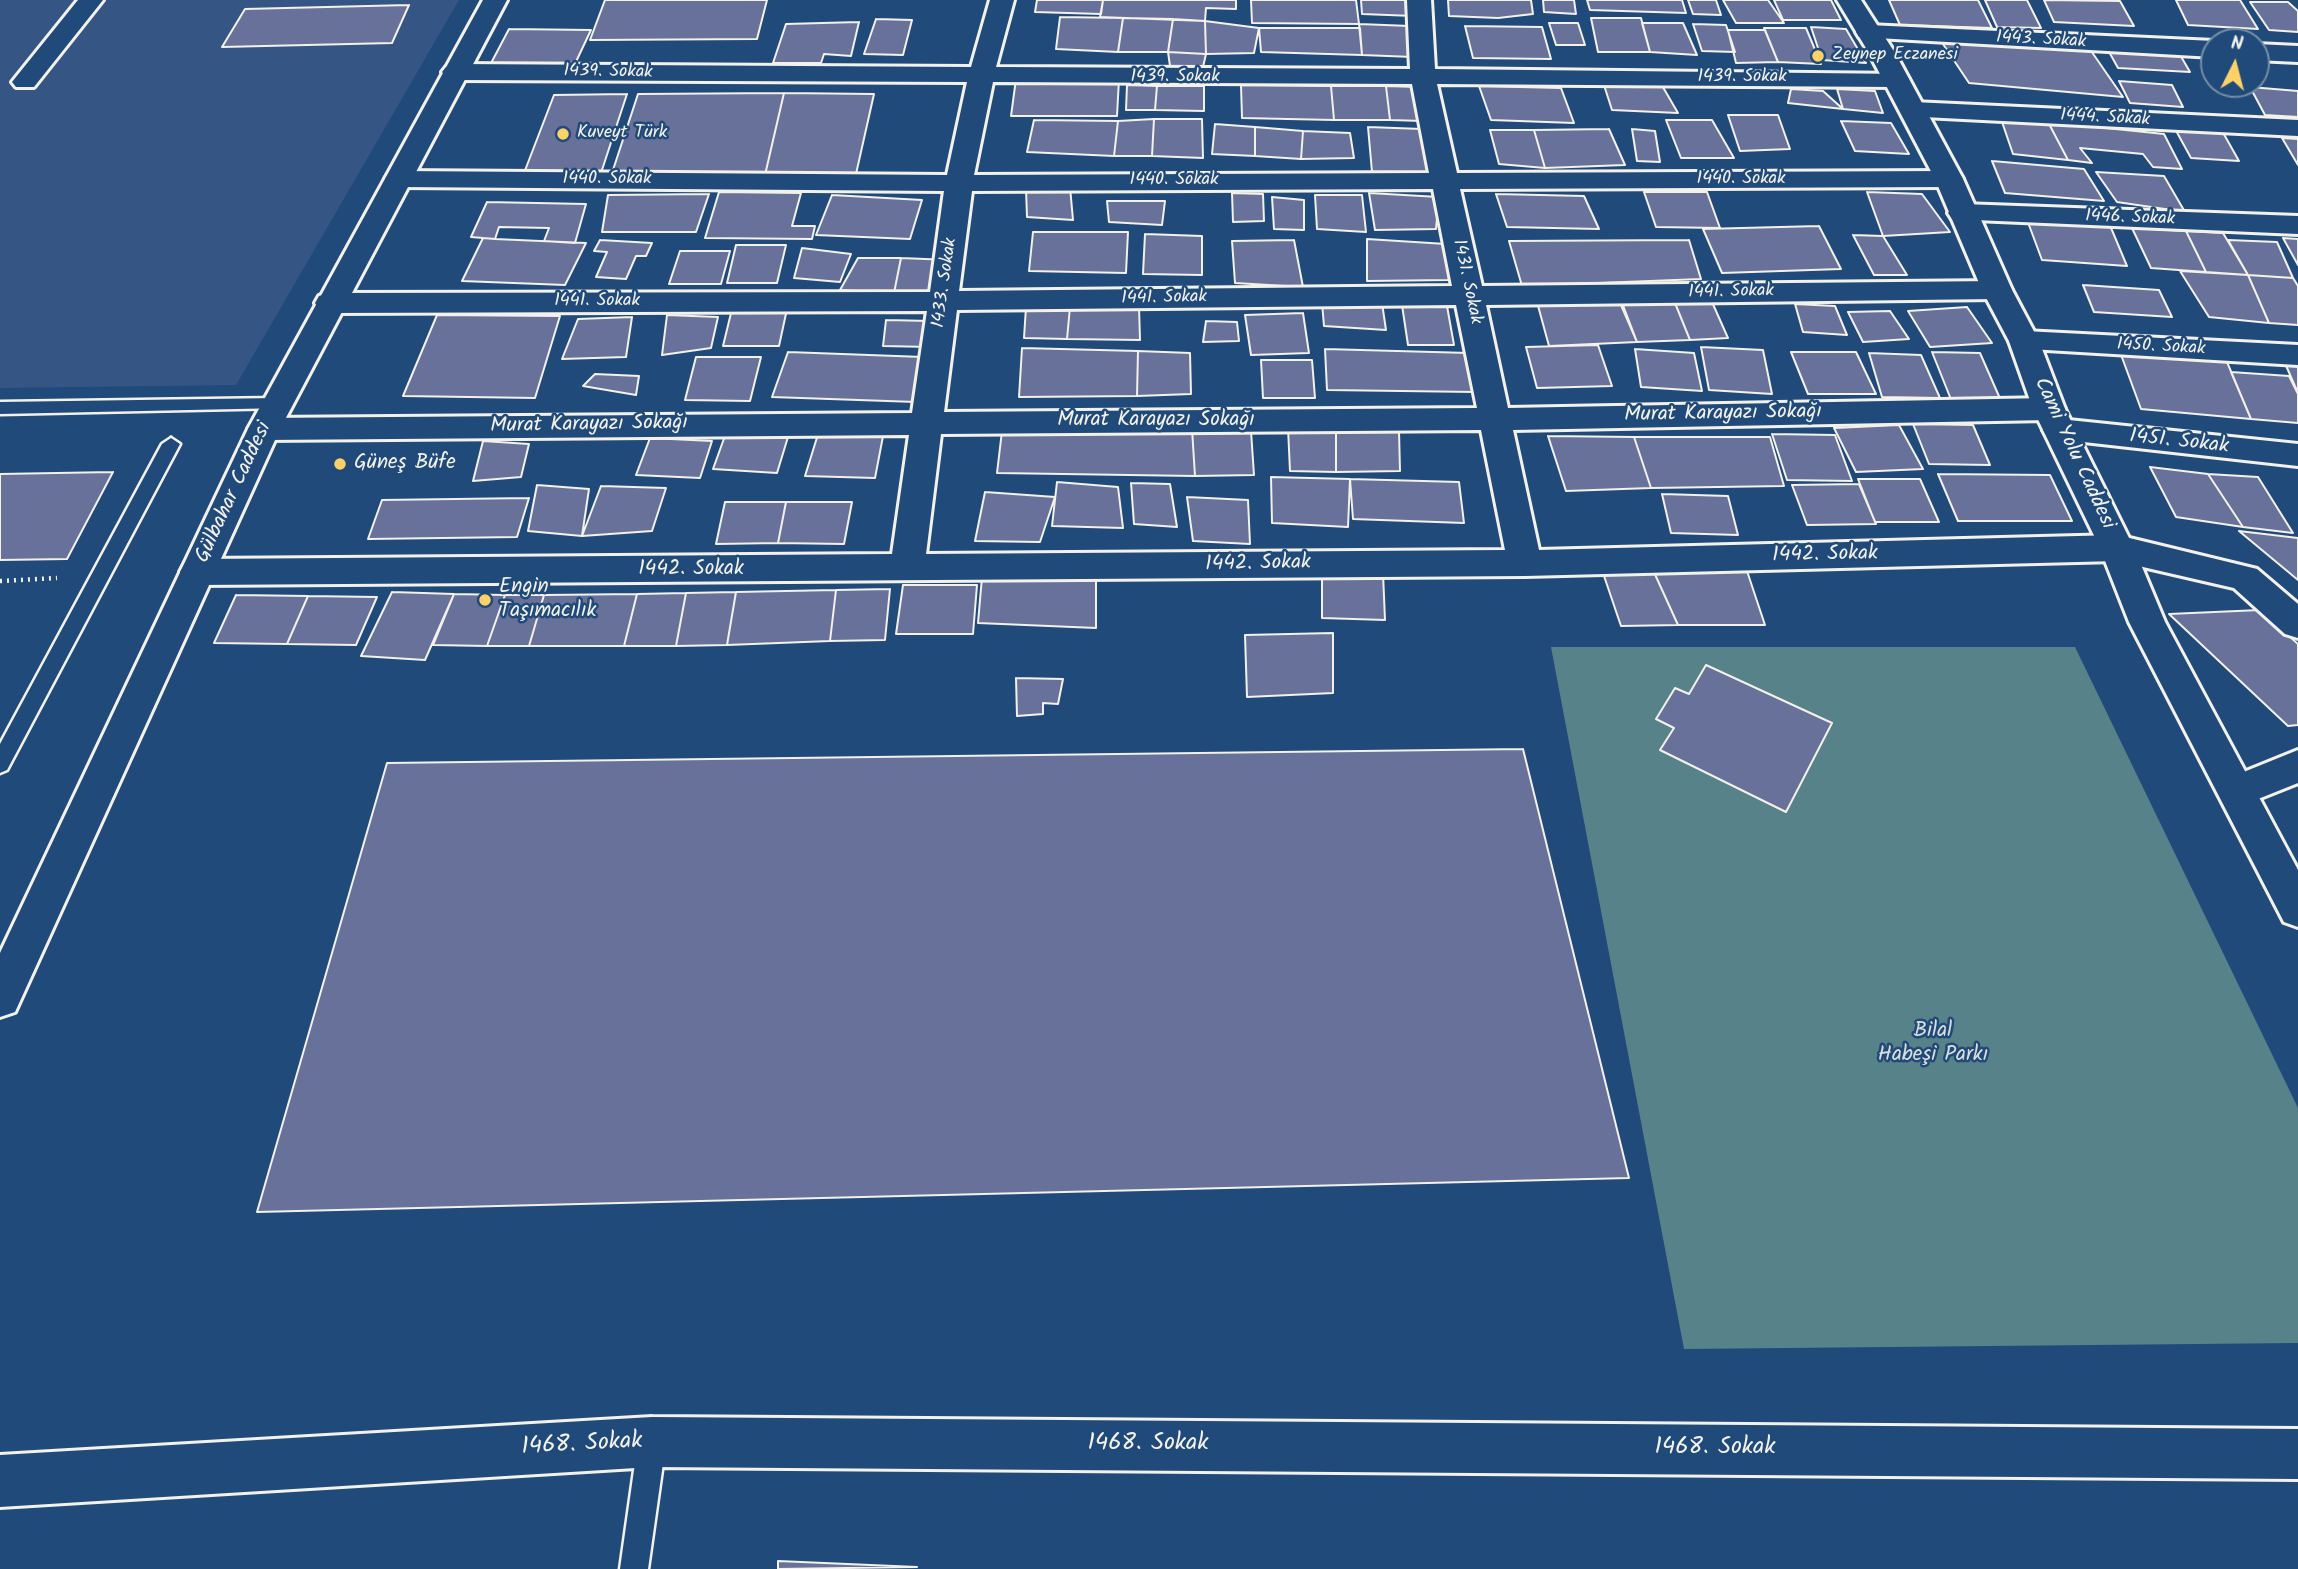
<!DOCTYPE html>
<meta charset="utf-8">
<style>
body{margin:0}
#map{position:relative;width:2298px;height:1569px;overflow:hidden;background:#1f4a7a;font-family:Kalam,sans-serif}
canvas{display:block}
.north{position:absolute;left:2200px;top:28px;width:70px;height:70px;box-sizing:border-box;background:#1f4a7a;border:2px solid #748da6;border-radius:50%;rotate:6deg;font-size:19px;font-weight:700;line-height:28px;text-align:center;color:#f4f1e8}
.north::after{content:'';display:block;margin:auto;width:24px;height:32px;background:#ffd166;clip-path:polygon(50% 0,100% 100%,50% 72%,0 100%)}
</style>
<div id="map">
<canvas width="2298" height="1569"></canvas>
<div class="north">N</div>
</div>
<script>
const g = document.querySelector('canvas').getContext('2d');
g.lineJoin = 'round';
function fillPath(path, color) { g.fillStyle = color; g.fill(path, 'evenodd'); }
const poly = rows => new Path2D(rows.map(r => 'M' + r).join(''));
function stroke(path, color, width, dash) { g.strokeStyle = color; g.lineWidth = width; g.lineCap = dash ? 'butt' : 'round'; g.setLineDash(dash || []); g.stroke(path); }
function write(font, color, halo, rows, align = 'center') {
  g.font = font + ' Kalam,sans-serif'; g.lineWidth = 5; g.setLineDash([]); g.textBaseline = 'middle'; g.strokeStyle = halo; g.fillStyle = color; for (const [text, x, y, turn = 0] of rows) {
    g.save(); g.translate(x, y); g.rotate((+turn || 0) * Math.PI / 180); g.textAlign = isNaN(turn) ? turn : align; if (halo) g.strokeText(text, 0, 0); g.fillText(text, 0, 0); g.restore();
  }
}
fillPath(poly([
 [0,0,459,0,236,385,0,388]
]), '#355684');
fillPath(poly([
 [1551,647,2075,647,2298,1108,2298,1343,1684,1349]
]), '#588289');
const building = poly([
 [605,0,767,0,757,39,590,40,605,0],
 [1037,0,1103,0,1101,14,1035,12,1037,0],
 [1103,0,1236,0,1236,9,1206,8,1205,21,1100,17,1103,0],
 [1251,0,1356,0,1359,24,1252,23,1251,0],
 [1361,0,1412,0,1414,16,1362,14,1361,0],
 [1448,0,1531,0,1533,14,1498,18,1449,16,1448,0],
 [1543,0,1574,0,1576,14,1544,12,1543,0],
 [1587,0,1682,0,1686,13,1590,10,1587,0],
 [1688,0,1716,0,1721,15,1693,14,1688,0],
 [1723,0,1768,0,1784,23,1736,23,1723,0],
 [1774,0,1831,0,1841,20,1783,20,1774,0],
 [1889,0,1978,0,1992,28,1900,25,1889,0],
 [1985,0,2027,0,2041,28,1997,27,1985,0],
 [2044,0,2120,1,2134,26,2054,22,2044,0],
 [2176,0,2240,0,2258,29,2188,25,2176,0],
 [2250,2,2288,2,2298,11,2298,32,2269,30,2250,2],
 [409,5,392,43,222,47,245,9,409,5],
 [1060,17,1123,18,1118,52,1056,49,1060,17],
 [1123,18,1173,19,1168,52,1118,52,1123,18],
 [1591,18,1641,18,1650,52,1598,52,1591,18],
 [876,19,912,20,903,55,864,54,876,19],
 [1173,19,1205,21,1206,54,1168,52,1173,19],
 [1205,21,1259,28,1254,53,1206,54,1205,21],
 [859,22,851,56,824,54,821,63,773,63,786,24,859,22],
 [1549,23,1578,23,1585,45,1556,45,1549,23],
 [1642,23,1683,23,1697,55,1650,52,1642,23],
 [1359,24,1410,26,1413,57,1362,55,1359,24],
 [1693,24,1726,25,1735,52,1702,51,1693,24],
 [1465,26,1542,27,1551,59,1473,58,1465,26],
 [1811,27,1846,29,1866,63,1822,60,1811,27],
 [1259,28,1360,28,1362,55,1261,52,1259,28],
 [1764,28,1806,28,1821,64,1778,62,1764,28],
 [509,29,591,30,573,68,489,67,509,29],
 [1728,30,1765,30,1778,62,1736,63,1728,30],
 [1939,38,2087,45,2123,97,1969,83,1939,38],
 [2108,50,2179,53,2190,72,2118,68,2108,50],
 [1168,52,1206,54,1202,71,1171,73,1168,52],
 [1016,79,1119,79,1117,116,1011,116,1016,79],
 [2119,81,2172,85,2183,107,2130,103,2119,81],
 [1603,82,1660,82,1678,113,1612,110,1603,82],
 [1127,85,1157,86,1155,110,1126,110,1127,85],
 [1241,85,1331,86,1334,120,1242,118,1241,85],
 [1157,86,1204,86,1204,111,1155,110,1157,86],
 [1331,86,1386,86,1390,120,1334,120,1331,86],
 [1386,86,1418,87,1423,121,1390,120,1386,86],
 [1479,86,1561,88,1574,123,1491,120,1479,86],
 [2250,87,2298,91,2298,117,2265,115,2250,87],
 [1791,89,1823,91,1843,109,1788,103,1791,89],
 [1837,89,1875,91,1883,113,1843,109,1837,89],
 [784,93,765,175,611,176,638,94,784,93],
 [784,93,874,94,856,174,765,175,784,93],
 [627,94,601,173,524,173,554,95,627,94],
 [1728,115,1778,115,1790,149,1740,151,1728,115],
 [1154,119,1152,156,1114,156,1118,121,1154,119],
 [1154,119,1202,119,1203,158,1152,156,1154,119],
 [2001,119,2048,122,2068,160,2013,154,2001,119],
 [1034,120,1118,121,1114,156,1027,152,1034,120],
 [1666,120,1712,120,1734,158,1681,158,1666,120],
 [1841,121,1891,123,1909,154,1855,151,1841,121],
 [2048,122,2164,134,2182,169,2153,167,2143,154,2080,148,2092,163,2068,160,2048,122],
 [1215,124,1255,127,1255,156,1212,154,1215,124],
 [1255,127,1303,131,1301,159,1255,156,1255,127],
 [1368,127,1422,129,1435,172,1372,172,1368,127],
 [2174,127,2221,129,2239,161,2191,158,2174,127],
 [1609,129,1625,165,1545,168,1534,130,1609,129],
 [1632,129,1655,131,1660,162,1637,161,1632,129],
 [1490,130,1534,130,1545,168,1499,164,1490,130],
 [1303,131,1350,133,1354,158,1301,159,1303,131],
 [2282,138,2298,139,2298,165,2282,138],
 [1992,161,2084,169,2104,201,2005,193,1992,161],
 [2096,172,2164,176,2185,212,2117,202,2096,172],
 [1070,187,1073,220,1027,217,1026,189,1070,187],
 [719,192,801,193,792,226,815,226,812,239,705,238,719,192],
 [1644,192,1707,192,1720,228,1656,227,1644,192],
 [1867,192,1922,194,1950,232,1883,236,1867,192],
 [1232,193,1263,194,1264,221,1233,222,1232,193],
 [1369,193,1439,197,1436,229,1375,230,1369,193],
 [709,194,696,232,602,232,608,195,709,194],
 [1496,194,1584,196,1599,229,1507,227,1496,194],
 [832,195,922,200,910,239,816,235,832,195],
 [1315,195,1362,195,1366,232,1317,229,1315,195],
 [1272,197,1304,200,1304,230,1274,229,1272,197],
 [1107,201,1165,201,1162,225,1109,222,1107,201],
 [487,202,586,204,575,243,544,241,549,228,499,227,495,239,471,237,487,202],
 [2026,217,2109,223,2127,266,2042,260,2026,217],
 [1819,226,1841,269,1722,273,1703,229,1819,226],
 [2132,228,2186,231,2206,272,2151,268,2132,228],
 [2186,231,2223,233,2248,275,2206,272,2186,231],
 [1033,232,1128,232,1126,273,1029,271,1033,232],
 [1145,234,1202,236,1202,275,1143,274,1145,234],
 [1853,235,1883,236,1907,275,1874,275,1853,235],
 [483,238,495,239,586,243,565,285,462,281,483,238],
 [2283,238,2298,239,2298,265,2283,238],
 [1367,239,1446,244,1449,280,1367,281,1367,239],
 [600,240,652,243,646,256,636,256,626,279,596,277,607,252,594,251,600,240],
 [1294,240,1303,287,1235,283,1232,241,1294,240],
 [1689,240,1701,279,1522,286,1509,241,1689,240],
 [2228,240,2277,242,2293,278,2248,275,2228,240],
 [736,245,786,245,777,283,727,283,736,245],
 [802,248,851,254,840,282,794,278,802,248],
 [680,251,730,251,721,284,669,284,680,251],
 [858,258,901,258,894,293,840,290,858,258],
 [901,258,949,260,944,292,894,293,901,258],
 [2180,271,2248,275,2269,323,2209,317,2180,271],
 [2248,275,2293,278,2298,286,2298,325,2269,323,2248,275],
 [2083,285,2159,290,2172,317,2094,312,2083,285],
 [1621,300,1637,342,1549,346,1537,302,1621,300],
 [1712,302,1728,338,1690,340,1675,303,1712,302],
 [1322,303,1382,303,1386,330,1324,326,1322,303],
 [1675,303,1690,340,1637,342,1621,305,1675,303],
 [1795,304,1835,306,1847,335,1803,332,1795,304],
 [1402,305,1447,306,1454,345,1408,345,1402,305],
 [1139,306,1140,340,1067,339,1070,307,1139,306],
 [1026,307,1070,307,1067,339,1024,338,1026,307],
 [1967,307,1992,343,1930,347,1908,311,1967,307],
 [732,309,787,309,779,346,723,346,732,309],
 [1890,311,1909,339,1863,342,1848,312,1890,311],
 [1303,313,1309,353,1251,355,1245,315,1303,313],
 [437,315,560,316,535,398,403,396,437,315],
 [667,315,718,317,711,348,662,355,667,315],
 [632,317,626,357,562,359,578,319,632,317],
 [886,320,930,321,931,347,883,346,886,320],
 [1206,321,1237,322,1239,341,1203,342,1206,321],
 [1598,345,1612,386,1537,388,1526,347,1598,345],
 [1701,347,1763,350,1772,394,1709,390,1701,347],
 [1022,348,1138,351,1137,396,1019,397,1022,348],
 [1325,349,1469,353,1475,392,1327,390,1325,349],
 [1635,349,1694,353,1702,391,1641,387,1635,349],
 [1138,351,1190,353,1191,394,1137,396,1138,351],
 [788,352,923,357,916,402,772,397,788,352],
 [1791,352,1856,352,1876,394,1808,394,1791,352],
 [1932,352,1980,353,2002,403,1952,402,1932,352],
 [2120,352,2227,362,2251,419,2141,409,2120,352],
 [1869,353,1921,355,1940,398,1882,397,1869,353],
 [696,357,761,357,750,401,685,400,696,357],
 [1261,360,1312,360,1315,398,1263,398,1261,360],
 [2284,361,2298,362,2298,393,2284,361],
 [2231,372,2289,376,2298,394,2298,423,2251,419,2231,372],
 [595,374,639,376,636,395,583,386,595,374],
 [1913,424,1973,425,1990,465,1929,464,1913,424],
 [1899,425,1923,469,1856,472,1834,428,1899,425],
 [1288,428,1336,429,1336,472,1290,471,1288,428],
 [1192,429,1195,476,997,473,1002,431,1192,429],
 [1192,429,1251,431,1254,475,1195,476,1192,429],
 [1336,429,1399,431,1400,471,1336,472,1336,429],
 [819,431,884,431,875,478,805,476,819,431],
 [726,433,788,437,777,473,713,469,726,433],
 [1772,434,1835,435,1852,481,1787,480,1772,434],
 [1548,436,1634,437,1651,488,1566,491,1548,436],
 [1634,437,1770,437,1784,486,1651,488,1634,437],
 [650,438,712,441,700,478,636,475,650,438],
 [483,441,529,444,521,477,473,481,483,441],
 [2150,467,2208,474,2243,527,2176,517,2150,467],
 [113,472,67,559,0,560,0,474,113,472],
 [1938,474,2050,475,2072,521,1958,521,1938,474],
 [2208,474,2258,477,2293,533,2243,527,2208,474],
 [1271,477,1350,479,1348,527,1272,523,1271,477],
 [1350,479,1459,482,1464,523,1353,519,1350,479],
 [1858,479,1920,479,1939,522,1875,522,1858,479],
 [1057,482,1118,487,1123,528,1052,526,1057,482],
 [1131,483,1170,484,1177,527,1134,524,1131,483],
 [1859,484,1876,524,1807,525,1792,485,1859,484],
 [537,485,589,489,582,536,528,531,537,485],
 [601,486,666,488,652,531,582,536,601,486],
 [985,492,1055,497,1040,542,975,541,985,492],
 [1662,494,1728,496,1738,535,1671,533,1662,494],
 [1187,497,1248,500,1250,544,1193,541,1187,497],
 [529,498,517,537,368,539,382,500,529,498],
 [725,502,786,502,778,543,716,544,725,502],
 [786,502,852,502,844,544,778,543,786,502],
 [2239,531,2298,538,2298,580,2239,531],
 [1745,565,1765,625,1678,625,1653,570,1745,565],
 [1653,570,1678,625,1621,626,1603,573,1653,570],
 [1322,573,1383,573,1385,620,1322,618,1322,573],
 [1096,576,1096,628,978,623,982,577,1096,576],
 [903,585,977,585,973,634,896,634,903,585],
 [890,589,885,640,830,641,836,590,890,589],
 [836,590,830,641,727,645,736,592,836,590],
 [392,592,454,594,425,660,361,656,392,592],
 [736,592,727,645,676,646,686,593,736,592],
 [686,593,676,646,624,646,637,594,686,593],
 [454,594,505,595,487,646,433,645,454,594],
 [637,594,624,646,529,646,544,595,637,594],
 [236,595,308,596,287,644,214,643,236,595],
 [505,595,544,595,529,646,487,646,505,595],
 [308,596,377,597,356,645,287,644,308,596],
 [2260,610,2298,644,2298,725,2288,726,2169,614,2260,610],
 [1333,633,1333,693,1247,697,1245,635,1333,633],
 [1706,665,1832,723,1786,812,1660,750,1674,728,1656,719,1675,688,1689,694,1706,665],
 [1016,678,1063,679,1058,704,1043,703,1043,714,1017,716,1016,678],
 [1523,749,1629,1178,257,1212,387,763,1523,749],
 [778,1561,917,1567,778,1569,778,1561]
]);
fillPath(building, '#68719a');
stroke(building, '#f4f1e8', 2);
const lane = poly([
 [278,398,287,404,284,408,0,414,0,402,278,398],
 [171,438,180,444,7,770,0,773,0,744,162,444,171,438],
 [652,1428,662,1432,666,1442,648,1569,620,1569,638,1442,642,1432,652,1428]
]);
const street = poly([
 [78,0,103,0,34,87,16,87,12,82,16,77,78,0],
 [990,0,1014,0,996,67,1410,69,1407,0,1431,0,1435,69,1905,74,1909,79,1905,84,1896,87,1437,84,1457,173,1949,171,1959,173,1963,179,1959,185,1949,187,1460,189,1482,286,1997,281,2007,283,2012,290,2007,297,1997,299,1486,305,1508,408,2049,398,2060,401,2065,409,2060,417,2049,420,1513,430,1539,550,2117,535,2257,569,2298,604,2298,638,2285,634,2234,588,2117,561,1525,576,197,585,185,581,180,572,185,563,197,559,892,554,909,435,264,440,253,437,248,429,253,421,264,418,912,413,927,311,330,313,319,310,315,303,319,296,330,293,930,292,944,191,399,187,389,185,385,179,389,173,399,171,947,175,967,82,455,80,446,77,442,72,446,67,455,64,971,67,990,0],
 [993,82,1412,84,1429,173,974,175,993,82],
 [1433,189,1452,286,959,291,972,191,1433,189],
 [1456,305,1477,408,944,412,957,310,1456,305],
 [1481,430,1505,550,926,554,941,434,1481,430],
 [1868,25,2214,41,2216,42,2214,57,1859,37,1856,32,1859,27,1868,25],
 [2256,44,2298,46,2298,62,2256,60,2256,44],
 [1913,102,2298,120,2298,136,1904,116,1900,110,1904,104,1913,102],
 [1962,204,2298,216,2298,234,1952,219,1948,213,1952,207,1962,204],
 [2024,331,2298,345,2298,365,2013,348,2009,341,2013,334,2024,331],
 [2059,419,2298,444,2298,466,2048,438,2043,430,2048,422,2059,419],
 [2298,750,2298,783,2238,807,2224,802,2219,791,2224,780,2298,750],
 [652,1417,2298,1429,2298,1479,652,1467,0,1507,0,1455,652,1417]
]);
const secondary = poly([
 [483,0,507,0,280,429,15,1012,0,1017,0,953,248,429,483,0],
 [1837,0,1861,0,1895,53,1963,179,2012,290,2039,341,2065,409,2134,548,2165,622,2298,870,2298,927,2284,922,2129,622,2100,548,2033,409,2009,341,1982,290,1935,179,1869,53,1837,0]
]);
stroke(lane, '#f4f1e8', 5);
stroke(street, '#f4f1e8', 6);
stroke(secondary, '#f4f1e8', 6);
stroke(poly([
 [0,581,57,578]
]), '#f4f1e8', 4.5, [2, 5]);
fillPath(lane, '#1f4a7a');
fillPath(street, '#1f4a7a');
fillPath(secondary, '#1f4a7a');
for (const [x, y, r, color] of [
 [1818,56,7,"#ffd166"],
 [563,134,7,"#ffd166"],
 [340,464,7,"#ffd166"],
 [485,600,7,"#ffd166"]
]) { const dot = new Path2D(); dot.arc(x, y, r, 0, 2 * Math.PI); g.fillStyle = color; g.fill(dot); stroke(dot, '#1f4a7a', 2.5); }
write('18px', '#f4f1e8', '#1f4a7a', [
 ["1443. Sokak",2041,41,3],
 ["1439. Sokak",608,73,1],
 ["1439. Sokak",1175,78],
 ["1439. Sokak",1742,78],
 ["1444. Sokak",2105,119,3],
 ["1440. Sokak",607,180],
 ["1440. Sokak",1741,180],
 ["1440. Sokak",1174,181],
 ["1446. Sokak",2130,219,2],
 ["1431. Sokak",1466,282,78],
 ["1433. Sokak",946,283,-82],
 ["1441. Sokak",1731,293,-1],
 ["1441. Sokak",1164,299,-1],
 ["1441. Sokak",597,302],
 ["1450. Sokak",2161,348,3]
]);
write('18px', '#f4f1e8', '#1f4a7a', [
 ["Zeynep Eczanesi",1832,56],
 ["Kuveyt Türk",577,134]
], 'left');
write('21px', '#f4f1e8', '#1f4a7a', [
 ["Murat Karayazı Sokağı",1723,415,-1],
 ["Murat Karayazı Sokağı",1156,421],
 ["Murat Karayazı Sokağı",589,426,-1],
 ["1451. Sokak",2179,443,6],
 ["Cami Yolu Caddesi",2073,454,65],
 ["Gülbahar Caddesi",235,493,-65],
 ["1442. Sokak",1825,556,-1],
 ["1442. Sokak",1258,565,-1],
 ["1442. Sokak",691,570]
]);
write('21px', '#f4f1e8', '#1f4a7a', [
 ["Güneş Büfe",354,464],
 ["Engin",499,588],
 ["Taşımacılık",499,612]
], 'left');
write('21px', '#dde0da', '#1f4a7a', [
 ["Bilal",1933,1032],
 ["Habeşi Parkı",1933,1056]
]);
write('24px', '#f4f1e8', '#1f4a7a', [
 ["1468. Sokak",1148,1445],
 ["1468. Sokak",582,1446,-3],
 ["1468. Sokak",1715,1449]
]);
</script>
